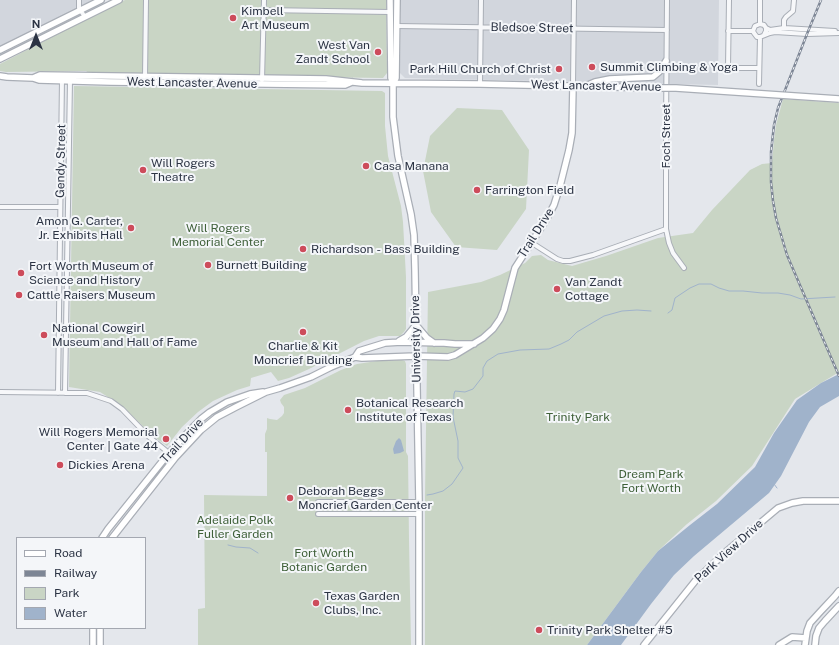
<!DOCTYPE html>
<style>
body{margin:0}
#map{position:relative;width:839px;height:645px;overflow:hidden;background:#e4e7ec;font-family:"Public Sans",sans-serif}
canvas{display:block}
.legend{position:absolute;left:16px;top:537px;width:130px;height:92px;box-sizing:border-box;background:#f4f6f9;border:1px solid #a4a8b1;margin:0;padding:5px 7px;list-style:none;font-size:12px;color:#2c3444}
.legend li{display:flex;align-items:center;gap:8px;height:20px}
.legend b{width:20px;border:1px solid #a4a8b1}
.north{position:absolute;left:16px;top:16px;width:40px;height:40px;-webkit-text-stroke:3px #f4f6f9;paint-order:stroke;rotate:0deg;font-size:11px;font-weight:700;line-height:16px;text-align:center;color:#2c3444}
.north::after{content:'';display:block;margin:auto;width:14px;height:18px;background:#2c3444;clip-path:polygon(50% 0,100% 100%,50% 72%,0 100%)}
</style>
<div id="map">
<canvas width="839" height="645"></canvas>
<ul class="legend">
<li><b style="height:5px;background:#fff"></b>Road</li>
<li><b style="height:5px;background:#7d8695"></b>Railway</li>
<li><b style="height:11px;background:#c9d5c5"></b>Park</li>
<li><b style="height:11px;background:#a0b3cb"></b>Water</li>
</ul>
<div class="north">N</div>
</div>
<script>
const g = document.querySelector('canvas').getContext('2d');
g.lineJoin = 'round';
function fillPath(path, color) { g.fillStyle = color; g.fill(path, 'evenodd'); }
const poly = rows => new Path2D(rows.map(r => 'M' + r).join(''));
function stroke(path, color, width, dash) { g.strokeStyle = color; g.lineWidth = width; g.lineCap = dash ? 'butt' : 'round'; g.setLineDash(dash || []); g.stroke(path); }
function write(font, color, halo, rows, align = 'center') {
  g.font = font + ' "Public Sans",sans-serif'; g.lineWidth = 4; g.setLineDash([]); g.textBaseline = 'middle'; g.strokeStyle = halo; g.fillStyle = color; for (const [text, x, y, turn = 0] of rows) {
    g.save(); g.translate(x, y); g.rotate((+turn || 0) * Math.PI / 180); g.textAlign = isNaN(turn) ? turn : align; if (halo) g.strokeText(text, 0, 0); g.fillText(text, 0, 0); g.restore();
  }
}
fillPath(poly([
 [0,0,96,0,0,47],
 [401,0,719,0,718,85,405,78,400,73]
]), '#d2d6dd');
fillPath(poly([
 [125,0,386,0,387,73,383,78,90,74,86,71,6,72,0,71,0,64,90,17],
 [74,86,382,91,385,93,385,126,388,156,401,206,403,222,406,277,406,329,404,332,400,336,379,336,364,341,309,369,289,378,278,381,271,372,251,378,250,386,237,390,213,401,198,412,182,427,167,446,153,436,122,406,100,392,69,387],
 [783,99,839,103,839,372,795,399,752,466,716,501,687,524,658,551,641,572,587,645,425,645,425,497,428,292,481,282,500,275,525,263,532,256,541,255,548,260,572,266,606,256,658,238,693,233,712,210,750,170,762,164,772,163,774,140,776,125],
 [457,108,502,110,529,150,526,209,497,250,456,247,431,212,423,171,430,136],
 [402,360,405,361,406,364,406,452,408,456,409,540,411,645,198,645,198,609,205,608,204,495,267,496,267,452,265,452,265,434,267,429,267,418,270,419,277,420,282,416,284,413,284,407,281,403,280,400,284,395,305,388,341,370,357,364,377,361]
]), '#c9d5c5');
fillPath(poly([
 [839,374,839,396,820,407,809,422,781,476,769,493,694,556,674,575,651,604,621,645,587,645,641,572,658,551,690,525,717,504,755,467,774,433,797,400,821,383],
 [399,438,401,440,404,451,400,453,394,454,393,449,396,441]
]), '#a0b3cb');
stroke(poly([
 [668,313,672,310,675,298,690,288,699,284,711,284,719,288,729,291,743,291,762,293,778,293,790,295,801,299,835,297],
 [774,484,777,488],
 [427,495,433,494,443,491,452,484,463,468,458,458,458,441,453,417,454,394,455,391,465,392,473,389,483,376,483,368,487,361,498,354,520,350,549,349,561,344,569,340,577,332,604,316,622,311,637,310,651,311],
 [228,545,236,547,250,548,258,553]
]), '#a0b3cb', 1);
const street = poly([
 [79,0,79,8,85,17],
 [667,0,666,129,666,229,669,243,673,253,684,268],
 [729,0,728,68,759,68],
 [263,10,389,12],
 [760,24,760,0],
 [397,26,667,30],
 [766,28,770,30,784,28,835,31],
 [784,28,784,20,786,17,793,11,794,0],
 [728,31,753,31],
 [764,35,766,31,766,28,764,25,760,24,755,26,753,31,754,33,757,37,760,37,770,33,775,32,807,34,839,33],
 [145,78,146,0],
 [262,80,264,0],
 [480,84,481,0],
 [759,84,760,37],
 [573,86,574,0],
 [0,207,60,207],
 [532,243,557,259,563,261,570,261,593,255,666,229],
 [0,392,87,393,111,401,122,409,148,436,175,458],
 [58,393,62,78],
 [65,393,70,80],
 [318,502,419,502],
 [318,514,419,514]
]);
const secondary = poly([
 [390,0,391,78,393,83],
 [397,0,396,78,393,83,393,117,398,156,411,214,414,235,415,271,419,502,419,645],
 [0,50,101,0],
 [0,59,119,0],
 [0,76,7,77,33,78,40,75,257,78,326,79,362,83,480,84,658,88],
 [33,78,39,80,110,82,345,85,352,82],
 [588,85,595,82,610,79,653,77,659,72,666,61],
 [416,325,427,338,434,343],
 [399,341,406,337,416,325],
 [355,357,362,358,416,356,448,357,455,355,483,338,493,329,500,319,504,310,515,268,546,220,554,205,560,186,569,150,572,133,573,86],
 [102,538,108,529,169,453,194,426,201,419,210,412,227,402,250,394,263,392],
 [112,538,175,458,201,430,217,417,236,407,266,392,280,388,311,377,331,367,355,357,359,351,385,343,401,342,444,343,455,344,474,344],
 [93,628,93,645],
 [100,645,100,628],
 [644,645,696,580,728,550,778,508,792,503,803,501,839,501],
 [779,645,792,637,806,638],
 [805,645,807,631,810,623,820,612,835,596,839,591],
 [815,645,816,636,819,628,825,621,839,606]
]);
stroke(street, '#a9aeb6', 6);
stroke(secondary, '#a9aeb6', 8);
stroke(street, '#f7f8fa', 4);
stroke(secondary, '#fff', 5.5);
const rail = poly([
 [821,0,807,34,778,108,774,125,771,152,771,182,773,201,776,218,787,255,839,376]
]);
stroke(rail, '#7d8695', 2.5);
stroke(rail, '#f4f6f9', 1, [3]);
const secondaryBridge = poly([
 [658,88,676,88,839,99]
]);
stroke(secondaryBridge, '#a9aeb6', 8, []);
stroke(secondaryBridge, '#fff', 5.5);
for (const [x, y, r, color] of [
 [233,18,4,"#cd4c5b"],
 [378,52,4,"#cd4c5b"],
 [592,67,4,"#cd4c5b"],
 [559,69,4,"#cd4c5b"],
 [366,166,4,"#cd4c5b"],
 [143,170,4,"#cd4c5b"],
 [477,190,4,"#cd4c5b"],
 [131,228,4,"#cd4c5b"],
 [303,249,4,"#cd4c5b"],
 [208,265,4,"#cd4c5b"],
 [21,273,4,"#cd4c5b"],
 [557,289,4,"#cd4c5b"],
 [19,295,4,"#cd4c5b"],
 [303,332,4,"#cd4c5b"],
 [44,335,4,"#cd4c5b"],
 [348,410,4,"#cd4c5b"],
 [166,439,4,"#cd4c5b"],
 [60,465,4,"#cd4c5b"],
 [290,498,4,"#cd4c5b"],
 [316,603,4,"#cd4c5b"],
 [539,630,4,"#cd4c5b"]
]) { const dot = new Path2D(); dot.arc(x, y, r, 0, 2 * Math.PI); g.fillStyle = color; g.fill(dot); stroke(dot, '#f4f6f9', 1.5); }
write('12px', '#2c3444', '#f4f6f9', [
 ["Kimbell",241,11],
 ["Art Museum",241,25],
 ["West Van",370,45,"right"],
 ["Zandt School",370,59,"right"],
 ["Summit Climbing & Yoga",600,67],
 ["Park Hill Church of Christ",551,69,"right"],
 ["Will Rogers",151,163],
 ["Theatre",151,177],
 ["Casa Manana",374,166],
 ["Farrington Field",485,190],
 ["Amon G. Carter,",123,221,"right"],
 ["Jr. Exhibits Hall",123,235,"right"],
 ["Richardson - Bass Building",311,249],
 ["Burnett Building",216,265],
 ["Fort Worth Museum of",29,266],
 ["Science and History",29,280],
 ["Van Zandt",565,282],
 ["Cottage",565,296],
 ["Cattle Raisers Museum",27,295],
 ["National Cowgirl",52,328],
 ["Museum and Hall of Fame",52,342],
 ["Charlie & Kit",303,346,"center"],
 ["Moncrief Building",303,360,"center"],
 ["Botanical Research",356,403],
 ["Institute of Texas",356,417],
 ["Will Rogers Memorial",158,432,"right"],
 ["Center | Gate 44",158,446,"right"],
 ["Dickies Arena",68,465],
 ["Deborah Beggs",298,491],
 ["Moncrief Garden Center",298,505],
 ["Texas Garden",324,596],
 ["Clubs, Inc.",324,610],
 ["Trinity Park Shelter #5",547,630]
], 'left');
write('12px', '#2c3444', '#f4f6f9', [
 ["Bledsoe Street",532,28,1],
 ["West Lancaster Avenue",192,83,1],
 ["West Lancaster Avenue",596,86,1],
 ["Foch Street",666,136,-90],
 ["Gendy Street",61,161,-89],
 ["Trail Drive",536,233,-58],
 ["University Drive",416,339,-91],
 ["Trail Drive",182,441,-47],
 ["Park View Drive",729,551,-42]
]);
write('12px', '#3f6039', '#f4f6f9', [
 ["Will Rogers",218,228],
 ["Memorial Center",218,242],
 ["Trinity Park",578,417],
 ["Dream Park",651,474],
 ["Fort Worth",651,488],
 ["Adelaide Polk",235,520],
 ["Fuller Garden",235,534],
 ["Fort Worth",324,553],
 ["Botanic Garden",324,567]
]);
</script>
